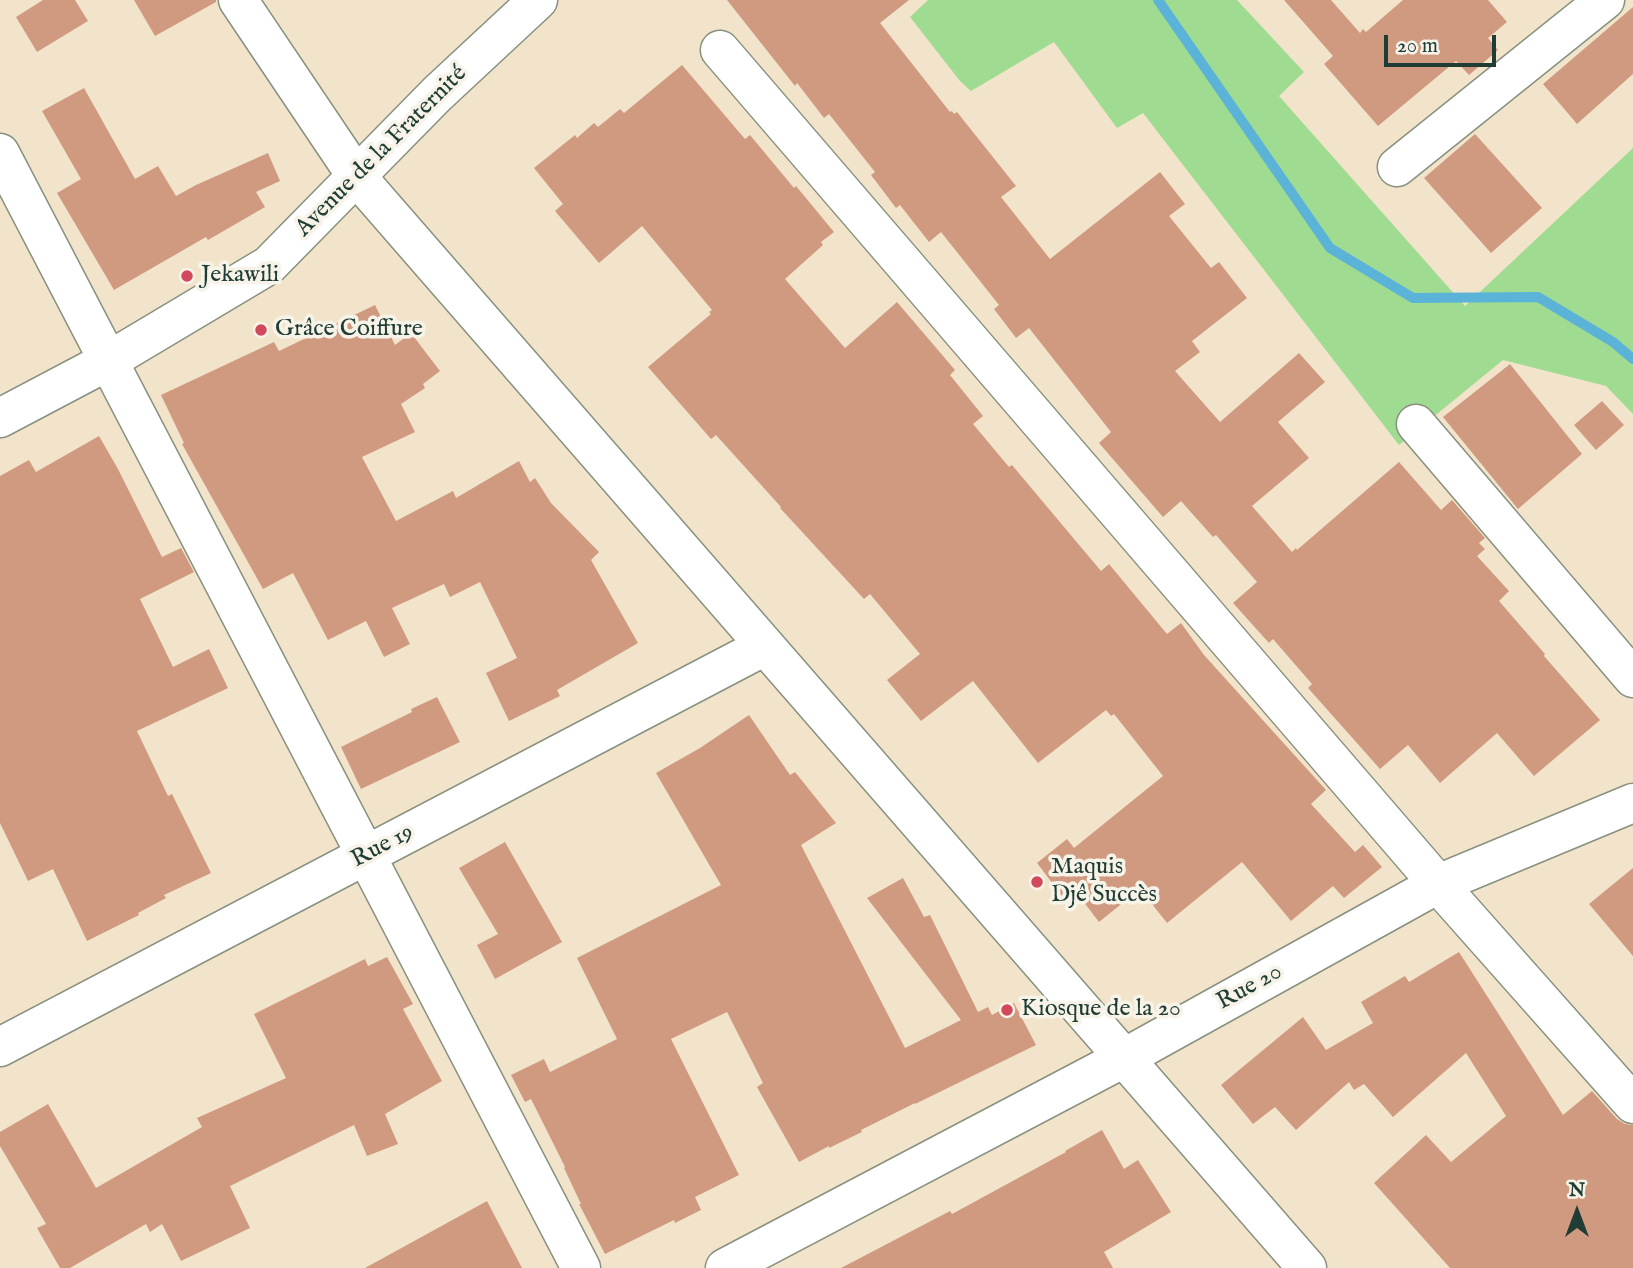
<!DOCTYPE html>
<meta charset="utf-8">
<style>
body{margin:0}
#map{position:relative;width:1633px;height:1268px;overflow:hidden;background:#f2e4ca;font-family:"IM FELL English",serif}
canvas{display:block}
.north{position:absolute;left:1542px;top:1177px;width:70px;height:70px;-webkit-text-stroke:5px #f7f3e8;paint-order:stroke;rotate:0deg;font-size:19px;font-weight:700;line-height:28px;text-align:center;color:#1f3d34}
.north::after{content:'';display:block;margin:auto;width:24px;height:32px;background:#1f3d34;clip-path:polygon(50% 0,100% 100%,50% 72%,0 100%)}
.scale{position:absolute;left:1384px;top:35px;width:112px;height:32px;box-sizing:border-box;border:4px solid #1f3d34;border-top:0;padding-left:9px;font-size:21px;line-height:24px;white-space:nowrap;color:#1f3d34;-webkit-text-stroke:5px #f7f3e8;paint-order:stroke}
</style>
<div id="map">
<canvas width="1633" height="1268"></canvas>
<div class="north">N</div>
<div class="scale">20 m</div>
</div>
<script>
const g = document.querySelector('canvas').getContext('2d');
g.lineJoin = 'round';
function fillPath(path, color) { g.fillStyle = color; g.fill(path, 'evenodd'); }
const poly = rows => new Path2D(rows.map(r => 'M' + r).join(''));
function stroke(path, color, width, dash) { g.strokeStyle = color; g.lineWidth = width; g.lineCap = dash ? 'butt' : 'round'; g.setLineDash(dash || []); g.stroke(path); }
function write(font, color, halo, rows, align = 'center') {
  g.font = font + ' "IM FELL English",serif'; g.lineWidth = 7; g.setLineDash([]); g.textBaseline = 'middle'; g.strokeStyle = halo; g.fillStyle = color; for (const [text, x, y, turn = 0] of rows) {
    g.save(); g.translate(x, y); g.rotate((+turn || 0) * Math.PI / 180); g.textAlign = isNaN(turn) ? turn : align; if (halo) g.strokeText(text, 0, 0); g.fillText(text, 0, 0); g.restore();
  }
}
fillPath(poly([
 [928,0,1237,0,1304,72,1279,96,1465,306,1633,148,1633,414,1606,386,1503,360,1399,445,1143,113,1117,128,1054,42,971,91,960,81,910,17]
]), '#9fdb90');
stroke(poly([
 [1158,0,1330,248,1413,298,1538,297,1613,342,1633,359]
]), '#5bb3d8', 10);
fillPath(poly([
 [43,0,75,0,88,21,37,52,16,17],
 [134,0,216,0,216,2,155,36],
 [727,0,909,0,880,23,950,112,952,111,954,114,957,112,1016,186,1001,197,1050,259,1160,172,1185,204,1169,216,1211,268,1219,262,1247,298,1192,341,1200,352,1175,371,1220,422,1299,353,1325,382,1278,422,1309,458,1252,506,1292,552,1296,548,1297,550,1399,462,1441,510,1452,500,1485,538,1479,543,1485,549,1477,556,1509,591,1499,601,1545,654,1544,656,1600,720,1534,776,1497,733,1440,783,1408,745,1380,769,1308,688,1312,684,1273,639,1269,643,1233,603,1257,582,1216,535,1213,537,1181,501,1163,517,1099,443,1111,432,1029,328,1016,338,994,309,999,305,941,232,929,242,900,205,896,208,871,175,875,172,829,114,824,118,797,83,795,86],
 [1284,0,1331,0,1360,33,1363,29,1366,32,1403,0,1488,0,1507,22,1488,38,1498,50,1469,75,1456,61,1378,126,1324,64,1333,56],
 [1633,7,1633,74,1577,124,1543,84],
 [682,65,745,139,750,135,794,188,796,186,834,232,821,242,823,245,785,279,845,348,897,302,955,370,950,375,983,416,973,424,1009,467,1012,465,1101,571,1109,564,1167,634,1181,623,1204,655,1326,790,1311,804,1355,852,1363,845,1382,867,1344,898,1333,886,1291,921,1242,862,1167,923,1140,889,1099,922,1073,888,1062,896,1037,863,1067,839,1074,848,1163,776,1114,714,1111,716,1106,710,1038,763,973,681,921,721,887,680,920,654,870,594,864,599,780,508,781,507,716,435,711,439,648,367,711,314,709,312,712,310,642,226,599,263,555,211,563,204,534,168,575,135,577,138,594,123,598,127,620,109,624,113],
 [84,88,135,179,158,166,176,196,196,185,268,153,280,181,256,192,265,207,208,240,206,237,114,290,57,193,81,179,42,111],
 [1475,134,1542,208,1491,253,1424,178],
 [375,305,395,345,411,333,440,371,423,384,425,388,401,404,415,432,362,457,396,521,453,491,456,498,519,461,530,482,535,478,551,503,599,552,591,560,638,643,557,690,560,696,509,721,486,673,517,658,480,582,450,597,444,584,392,608,410,644,384,657,366,621,328,640,293,573,263,589,182,444,184,443,161,395,274,342,279,351],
 [1510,364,1582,454,1518,509,1443,417],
 [1602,401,1624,425,1596,450,1574,425],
 [99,436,118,469,162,557,181,548,194,572,140,599,173,667,209,649,228,688,137,731,168,796,172,794,211,873,164,895,166,898,138,913,139,915,87,941,53,869,28,881,0,823,0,476,29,460,36,472],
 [437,697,460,742,361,789,341,747,412,712,411,709],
 [749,715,790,775,795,772,836,823,801,845,905,1048,961,1020,867,898,903,878,924,917,930,915,978,1012,988,1007,992,1015,1014,1003,1036,1045,915,1104,915,1103,861,1130,862,1132,829,1148,829,1146,799,1162,757,1087,763,1083,727,1012,671,1039,739,1175,695,1197,701,1210,675,1223,674,1220,605,1254,579,1204,581,1204,564,1168,565,1167,531,1099,525,1102,511,1075,544,1059,550,1072,617,1039,577,958,721,885,656,773,700,748],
 [505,842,562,942,495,979,477,945,498,934,459,868],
 [1633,868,1633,956,1589,904],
 [1459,952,1563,1115,1592,1091,1617,1119,1625,1124,1633,1125,1633,1268,1450,1268,1374,1183,1426,1135,1451,1162,1506,1116,1466,1053,1393,1117,1364,1084,1354,1090,1349,1082,1296,1130,1275,1107,1253,1124,1221,1085,1303,1017,1326,1050,1373,1023,1361,1002,1405,976,1409,982],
 [387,957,413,1004,403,1009,442,1081,385,1114,398,1144,367,1156,354,1125,230,1186,250,1228,181,1261,162,1224,150,1232,146,1224,70,1268,60,1268,37,1228,46,1224,0,1146,0,1132,48,1104,96,1188,202,1127,197,1118,286,1078,254,1014,365,959,368,966],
 [1102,1130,1124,1169,1138,1160,1171,1212,1104,1252,1113,1268,841,1268,950,1211,952,1214,1066,1152,1065,1151],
 [487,1201,522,1268,365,1268]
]), '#d09a80');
const minor = poly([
 [238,0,357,177,1307,1268],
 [720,50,1438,884,1633,1104],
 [0,153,581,1268],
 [1397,167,1605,0],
 [1416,424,1633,678],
 [0,1047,765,646],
 [725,1268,1124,1058,1438,884,1633,803]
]);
const major = poly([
 [0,418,108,361,269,265,437,94,538,0]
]);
stroke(minor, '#88907f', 41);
stroke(major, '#88907f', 41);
stroke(minor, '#fff', 38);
stroke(major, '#fff', 38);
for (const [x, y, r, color] of [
 [187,276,7,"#d1495b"],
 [261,330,7,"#d1495b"],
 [1037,882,7,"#d1495b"],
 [1007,1010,7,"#d1495b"]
]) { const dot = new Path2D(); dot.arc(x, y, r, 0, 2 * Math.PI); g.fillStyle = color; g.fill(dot); stroke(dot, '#f7f3e8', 2.5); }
write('24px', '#1f3d34', '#f7f3e8', [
 ["Avenue de la Fraternité",382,152,-45],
 ["Rue 19",383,847,-28],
 ["Rue 20",1250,988,-29]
]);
write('24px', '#1f3d34', '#f7f3e8', [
 ["Jekawili",201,276],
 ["Grâce Coiffure",275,330],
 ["Maquis",1051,868],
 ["Djê Succès",1051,896],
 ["Kiosque de la 20",1021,1010]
], 'left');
</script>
